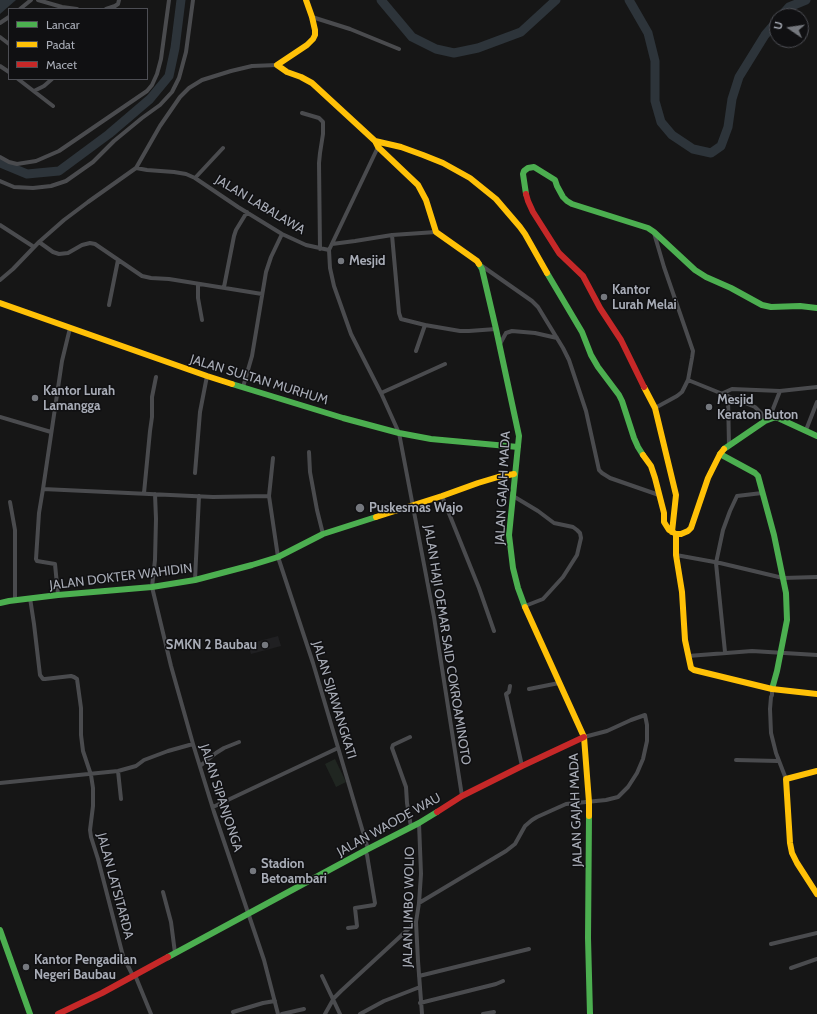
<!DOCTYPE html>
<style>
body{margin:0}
#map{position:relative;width:817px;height:1014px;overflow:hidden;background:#161616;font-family:Cabin,sans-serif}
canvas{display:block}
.legend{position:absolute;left:8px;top:8px;width:140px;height:72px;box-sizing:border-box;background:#101012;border:1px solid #4d4e54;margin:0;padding:5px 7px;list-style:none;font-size:12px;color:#a8acb6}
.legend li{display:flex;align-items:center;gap:8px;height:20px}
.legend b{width:20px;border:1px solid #4d4e54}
.north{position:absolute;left:769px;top:8px;width:40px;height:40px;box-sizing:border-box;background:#101012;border:1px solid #4d4e54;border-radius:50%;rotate:283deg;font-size:11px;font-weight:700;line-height:16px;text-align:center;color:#a8acb6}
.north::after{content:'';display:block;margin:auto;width:14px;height:18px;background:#75787e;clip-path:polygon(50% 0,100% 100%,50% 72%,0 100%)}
</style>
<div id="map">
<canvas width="817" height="1014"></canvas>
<ul class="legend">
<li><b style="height:5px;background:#4caf50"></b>Lancar</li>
<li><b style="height:5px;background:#ffc107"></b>Padat</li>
<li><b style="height:5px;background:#c62828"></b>Macet</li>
</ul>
<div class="north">U</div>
</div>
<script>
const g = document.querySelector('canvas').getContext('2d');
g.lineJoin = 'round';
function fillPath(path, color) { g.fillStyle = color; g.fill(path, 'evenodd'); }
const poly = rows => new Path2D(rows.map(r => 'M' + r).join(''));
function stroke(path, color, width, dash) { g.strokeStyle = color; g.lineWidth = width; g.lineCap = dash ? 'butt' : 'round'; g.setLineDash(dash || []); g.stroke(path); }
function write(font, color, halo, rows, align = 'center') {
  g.font = font + ' Cabin,sans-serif'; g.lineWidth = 3; g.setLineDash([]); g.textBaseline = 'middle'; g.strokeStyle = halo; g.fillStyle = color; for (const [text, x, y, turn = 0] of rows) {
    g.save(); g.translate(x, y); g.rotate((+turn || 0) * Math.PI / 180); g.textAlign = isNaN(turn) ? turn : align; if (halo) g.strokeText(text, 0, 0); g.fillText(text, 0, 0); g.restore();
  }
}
fillPath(poly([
 [278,636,281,646,251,654,248,644]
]), '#202022');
fillPath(poly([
 [335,759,346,782,336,787,325,764]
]), '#202621');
fillPath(poly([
 [0,0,16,0,0,14]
]), '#2d343a');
stroke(poly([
 [381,0,412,37,436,49,454,53,478,48,521,32,556,0],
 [629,0,648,33,655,61,655,101,661,122,672,135,693,149,711,153,721,146,728,127,732,99,739,77,765,35,777,21],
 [781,16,789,7,806,0],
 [0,163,27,174,59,171,109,134,150,99,169,76,175,48,181,0]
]), '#2d343a', 9);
stroke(poly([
 [38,0,62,7,77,9],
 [20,9,31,0],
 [106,9,115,6,118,4,119,0],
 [312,17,350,29,399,49],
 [0,23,9,17],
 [0,37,9,44],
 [0,66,9,72],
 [18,79,53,106],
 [34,91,44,86,52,79],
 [302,113,319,118,323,122,323,134,320,153,319,163,320,249],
 [379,145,329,250,330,268,334,286,351,334,381,393,399,433,434,617,462,796],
 [0,157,9,162,17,164,36,161,59,151,147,91,152,85,157,74,161,59,169,0],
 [136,168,147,170,174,172,186,174,195,178,238,207,282,234,306,245,329,250],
 [195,178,223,148],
 [0,181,14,187,33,188,51,186,66,181,93,162,114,141,142,118,160,105,172,92,179,78,186,52,193,0],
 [0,225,34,247],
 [654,233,664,267,693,351,692,358,688,380,682,392,677,396,655,408],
 [392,235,399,313,401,319,425,325,460,331,469,331,496,329],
 [39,242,53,252,59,254,68,253,82,245,90,243,95,244,142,276,151,278,169,279,262,294],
 [332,244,355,241,392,235,436,232],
 [482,266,532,301,538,307,563,348,569,360,586,411,599,470,602,473,610,478,659,495],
 [0,280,13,269,39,242,64,220,88,202,136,168,160,126,180,97,189,88,202,80,231,71,252,66,277,65],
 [198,284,198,298,202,320],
 [224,287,234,236,236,230,247,212],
 [109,305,118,260],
 [70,328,62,361,43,489,213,497,269,496],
 [500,344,506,333,512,331,535,333,557,338],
 [416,351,425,325],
 [688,380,755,407,761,413,765,421],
 [243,387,252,356,266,272,271,257,282,234],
 [381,393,445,364],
 [721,394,732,389,780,391],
 [728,396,729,446],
 [0,417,51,432],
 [769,419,780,391,817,387],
 [806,430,817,402],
 [309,452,310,472,317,510,323,534],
 [273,458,269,496,278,557,313,663,368,849],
 [195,473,200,412,207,376],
 [43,489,39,513,36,559,37,561,55,564,58,595],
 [144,493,150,431,152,417,152,397,156,377],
 [155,494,156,519,155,560,152,587,171,666,193,744,214,812,264,960,278,1014],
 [442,496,479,588,494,631],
 [513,496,538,511,554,523,573,527,577,530,580,533,581,538,577,555,563,577,543,599,525,606],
 [10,502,15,530,15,600],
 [676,555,720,563,783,578,817,577],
 [195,580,199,496],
 [30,598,34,624,40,675,43,679,45,679,71,676,74,677,77,679,81,708,81,735,83,751,91,775,93,788,93,806,90,830,91,837,98,859,123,956,133,976],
 [725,652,716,563,723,530,730,511,737,496,762,493],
 [688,656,752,651,817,655],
 [510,686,509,692,506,694,522,766],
 [529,689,559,683],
 [772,689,772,695,771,697,770,709,771,733,776,753,786,779],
 [410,737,393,745,392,748,406,787,407,803,411,827],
 [736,760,778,761],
 [200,766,216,753,224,748,239,742],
 [118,771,121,799],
 [0,783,118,771,136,766,144,760,168,751,193,744],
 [213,807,338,748],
 [419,823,421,874,419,903,416,922,418,961,422,1014],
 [163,892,171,922,175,953],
 [419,903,506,851,515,844,525,826,532,820,537,817,566,804,606,800,618,797,628,787,637,773,643,759,647,741,647,725,645,715,631,720,607,731,584,737],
 [348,928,356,927,357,926,355,908,374,905,375,903,367,855,365,851],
 [771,944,817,933],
 [791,968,817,959],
 [135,975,151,1014],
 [322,976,340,1014],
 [419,976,529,949],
 [420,1003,496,984,503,981],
 [233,1012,263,1003,275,1001],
 [282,1014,304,1009],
 [325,1014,334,998,341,991,416,922],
 [360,1014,384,1001,420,987],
 [483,1014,494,1012]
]), '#4a4b4e', 4);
stroke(poly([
 [526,194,523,174,524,171,528,168,534,167,555,180,557,186,563,197,567,201,572,204,648,228,654,232,695,270,706,277,731,288,762,305,771,307,800,306,817,308],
 [479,264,482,269,496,329,519,436,509,535,513,568,518,588,525,607],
 [547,273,582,332,591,355,598,367,619,395,622,401,634,438,638,447,643,455],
 [232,384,343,418,399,433,431,439,518,447],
 [724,449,765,421,773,418,778,418,817,436],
 [720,454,755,473,758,476,774,535,786,593,787,620,777,671,772,689],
 [0,603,9,601,58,595,152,587,195,580,252,565,278,557,323,534,376,517],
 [589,816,588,938,590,1014],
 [0,930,30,1014],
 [168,957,368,849,419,823,437,812]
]), '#4caf50', 6);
stroke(poly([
 [306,0,312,17,315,30,315,35,313,39,307,45,277,65,287,72,301,77,312,83,375,141,378,147,418,185,426,200,436,232,477,261,479,264],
 [375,141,401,147,423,155,443,163,470,178,496,199,520,227,525,234,547,273],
 [0,303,207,376,232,384],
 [644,387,655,408,676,495,672,532],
 [643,455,651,466,655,478,664,513,664,522,669,530,676,534,681,534,688,531,691,528,708,478,720,454,724,449],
 [376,517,442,496,478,483,498,477,514,474],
 [676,534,676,555,682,592,685,640,691,668,694,670,772,689,817,694],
 [525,607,584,737,589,802,589,816],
 [817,771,786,779,790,843,792,853,797,863,817,894]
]), '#ffc107', 6);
stroke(poly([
 [526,194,528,201,533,212,559,253,583,276,600,308,621,340,644,387],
 [437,812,462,796,522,766,584,737],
 [58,1014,102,993,168,957]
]), '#c62828', 6);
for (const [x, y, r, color] of [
 [341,261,4,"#75787e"],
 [604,297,4,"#75787e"],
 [35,398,4,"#75787e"],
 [709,407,4,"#75787e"],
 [360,508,5,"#75787e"],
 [265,645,4,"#75787e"],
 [253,871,4,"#75787e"],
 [26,967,4,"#75787e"]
]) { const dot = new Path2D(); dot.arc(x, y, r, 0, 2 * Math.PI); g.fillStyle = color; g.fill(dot); stroke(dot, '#101012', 1.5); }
write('13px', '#a8acb6', '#101012', [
 ["JALAN LABALAWA",260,205,31],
 ["JALAN SULTAN MURHUM",259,380,17],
 ["JALAN GAJAH MADA",503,488,-87],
 ["JALAN DOKTER WAHIDIN",121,577,-7],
 ["JALAN HAJI OEMAR SAID COKROAMINOTO",447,645,81],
 ["JALAN SIJAWANGKATI",334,700,73],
 ["JALAN SIPANJONGA",221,798,72],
 ["JALAN GAJAH MADA",576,810,-92],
 ["JALAN WAODE WAU",389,825,-29],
 ["JALAN LATSITARDA",115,886,75],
 ["JALAN LIMBO WOLIO",409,907,-89]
]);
write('bold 13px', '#a8acb6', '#101012', [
 ["Mesjid",349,261],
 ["Kantor",612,290],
 ["Lurah Melai",612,305],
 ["Kantor Lurah",43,391],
 ["Lamangga",43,406],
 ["Mesjid",717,400],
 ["Keraton Buton",717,415],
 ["Puskesmas Wajo",369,508],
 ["SMKN 2 Baubau",257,645,"right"],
 ["Stadion",261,864],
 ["Betoambari",261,879],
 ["Kantor Pengadilan",34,960],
 ["Negeri Baubau",34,975]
], 'left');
</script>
